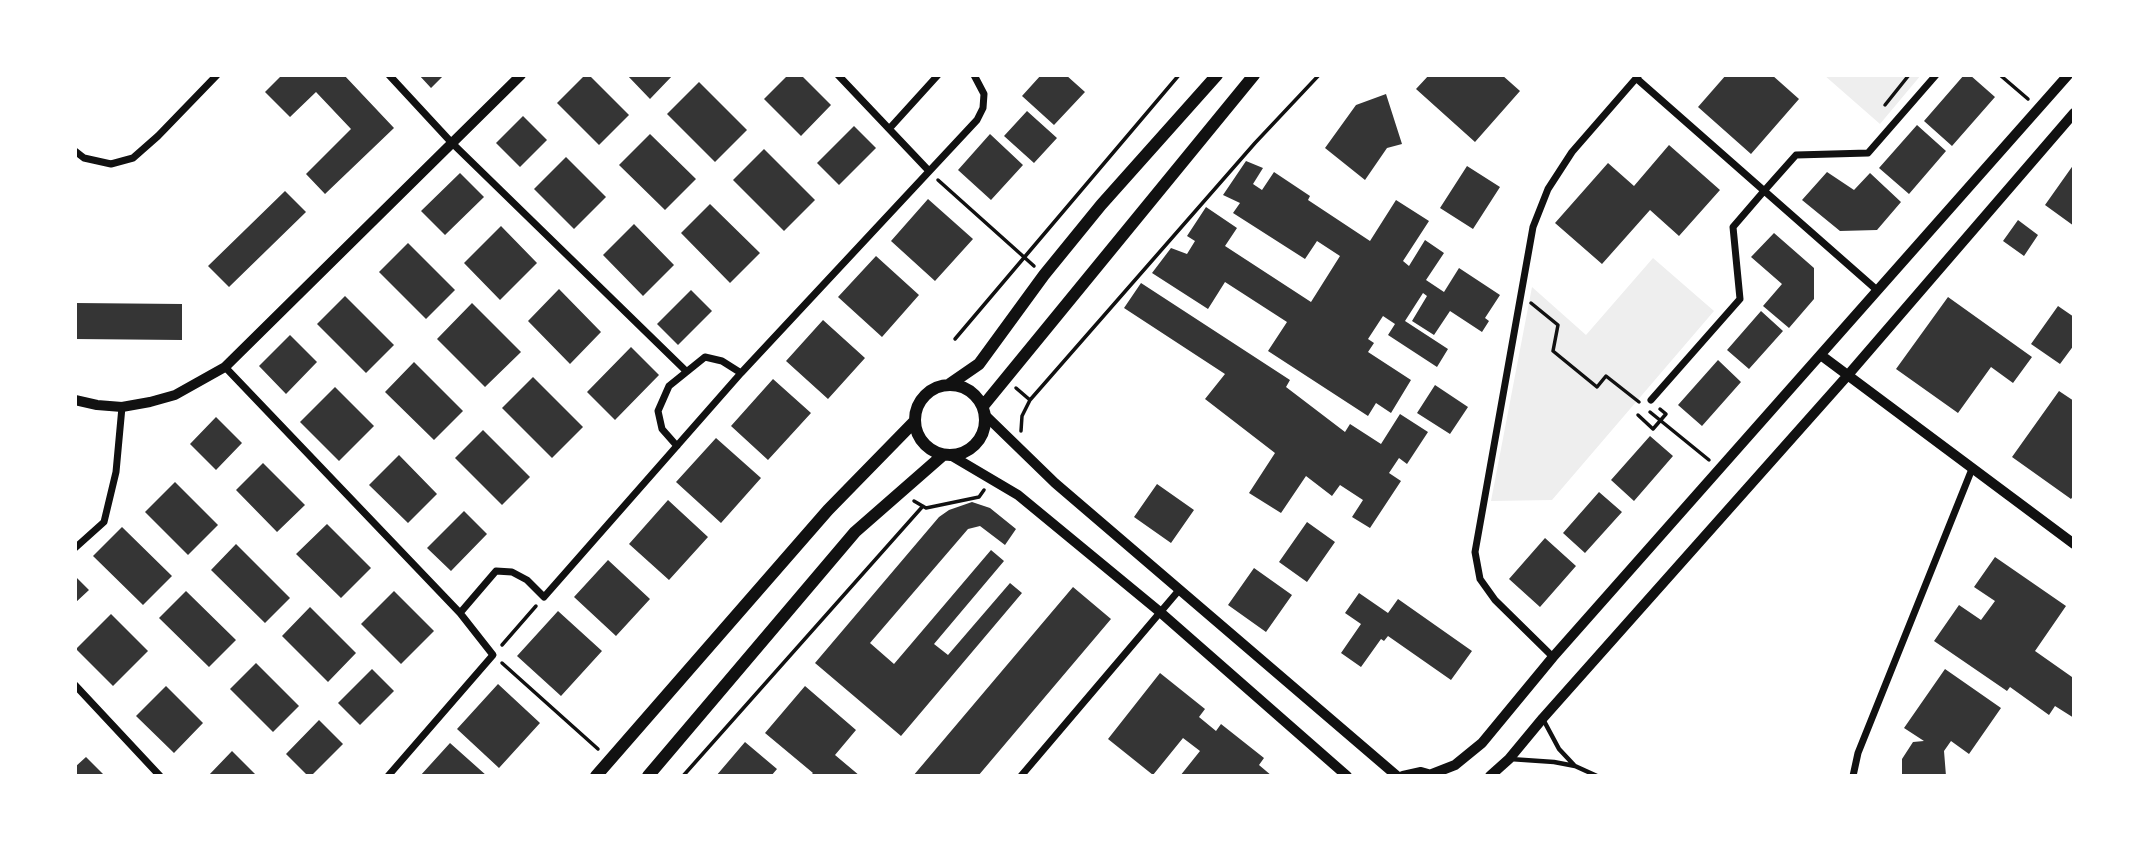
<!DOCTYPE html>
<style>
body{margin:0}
#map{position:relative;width:2149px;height:851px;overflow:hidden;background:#fff;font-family:Signika,sans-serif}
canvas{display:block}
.frame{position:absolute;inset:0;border:77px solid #fff;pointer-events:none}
</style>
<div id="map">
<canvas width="2149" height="851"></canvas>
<div class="frame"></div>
</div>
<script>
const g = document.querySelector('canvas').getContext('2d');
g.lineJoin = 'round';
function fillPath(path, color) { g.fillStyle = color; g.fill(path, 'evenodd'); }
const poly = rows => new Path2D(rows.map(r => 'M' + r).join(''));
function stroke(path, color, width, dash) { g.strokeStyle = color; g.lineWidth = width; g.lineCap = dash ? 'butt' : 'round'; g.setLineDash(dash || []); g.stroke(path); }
fillPath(poly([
 [1824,75,1921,75,1880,124],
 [1653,258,1714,311,1552,500,1491,501,1532,287,1586,335]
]), '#eee');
fillPath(poly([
 [282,75,344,75,394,128,325,194,306,174,351,129,316,92,290,117,265,92],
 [419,75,444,75,431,88],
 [585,75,589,75,629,115,599,145,557,103],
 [627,75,673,75,650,99],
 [788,75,801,75,831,105,801,136,764,99],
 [1041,75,1066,75,1085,92,1054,125,1022,96],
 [1429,75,1502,75,1520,91,1475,142,1416,89],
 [1726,75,1772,75,1799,99,1751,154,1698,107],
 [1964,75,1970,75,1995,97,1952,146,1924,121],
 [699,82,747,130,715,162,667,114],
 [1386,94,1402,144,1387,148,1365,180,1325,148,1356,105],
 [1027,111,1057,138,1034,163,1004,136],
 [523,116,547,140,520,167,496,143],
 [1917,125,1946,151,1909,194,1879,168],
 [854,126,876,148,839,185,817,163],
 [650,134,696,179,665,210,619,165],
 [990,134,1023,165,991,200,958,170],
 [1669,145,1720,190,1679,236,1650,210,1602,264,1555,223,1608,163,1634,186],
 [764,149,815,200,784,231,733,180],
 [566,157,606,197,574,229,534,189],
 [1246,161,1263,168,1253,184,1262,190,1274,172,1310,196,1308,200,1370,241,1396,200,1429,221,1403,261,1409,266,1425,240,1444,253,1426,280,1444,292,1459,268,1500,295,1485,318,1489,321,1482,332,1450,311,1434,335,1412,321,1427,296,1423,293,1405,321,1448,349,1437,367,1388,335,1395,324,1383,316,1368,339,1374,343,1368,352,1411,380,1391,413,1376,403,1368,416,1268,351,1287,322,1225,282,1208,309,1152,273,1171,248,1187,254,1195,241,1187,236,1206,207,1237,228,1225,246,1311,302,1340,256,1317,241,1305,259,1233,213,1240,203,1223,195],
 [2074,164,2074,226,2045,205],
 [1467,166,1500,187,1473,229,1440,208],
 [1827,172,1854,190,1870,173,1901,202,1877,230,1840,231,1802,200],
 [460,173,484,197,445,235,421,211],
 [285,191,306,212,229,287,208,266],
 [928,199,973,239,935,281,891,241],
 [710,204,760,253,730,283,681,233],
 [2018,220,2038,235,2024,256,2003,241],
 [634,224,674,265,643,296,603,255],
 [501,226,537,263,500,300,464,263],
 [1774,233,1814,268,1814,299,1789,328,1763,306,1782,284,1751,257],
 [408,243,455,290,426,319,379,272],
 [876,256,919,295,882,337,838,297],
 [1141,283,1290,380,1286,387,1345,432,1350,424,1381,444,1400,414,1428,432,1407,464,1399,458,1389,473,1401,481,1370,528,1352,517,1363,500,1340,485,1332,496,1306,476,1281,513,1249,493,1275,453,1205,399,1225,374,1124,308],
 [559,289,601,332,570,364,528,321],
 [691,290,712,311,678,345,657,324],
 [345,296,394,345,366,373,317,324],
 [1948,297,2032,357,2013,383,1991,367,1958,413,1896,369],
 [75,303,182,304,182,340,75,339],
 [472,303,521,352,485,387,437,339],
 [2058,306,2074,317,2074,345,2060,364,2031,344],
 [1761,311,1783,331,1749,369,1727,350],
 [823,320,865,358,828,399,786,361],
 [290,335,317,362,286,394,259,366],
 [631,347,659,375,615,420,587,392],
 [1718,360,1741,382,1702,426,1678,405],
 [414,362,463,411,434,440,385,392],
 [533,377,583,427,552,458,502,408],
 [773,379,811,413,768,460,731,426],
 [1435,385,1468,407,1450,434,1417,413],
 [335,387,374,426,339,461,300,422],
 [2059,391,2074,401,2074,495,2071,499,2012,457],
 [216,417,242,443,216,470,190,444],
 [483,430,530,477,502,505,455,458],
 [1650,436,1673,456,1634,501,1611,480],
 [716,438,761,478,721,523,676,482],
 [399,455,437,494,408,523,369,485],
 [263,463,305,505,277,532,236,490],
 [175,482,218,525,188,555,145,512],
 [1157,484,1194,510,1171,543,1134,517],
 [1599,492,1622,512,1585,553,1563,533],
 [668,500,708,537,669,580,629,544],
 [972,502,990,508,1016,529,1005,545,980,526,968,529,870,643,894,664,991,550,1004,561,934,644,948,655,1010,583,1022,593,901,736,815,663,939,517,949,510],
 [464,511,487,534,451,571,427,548],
 [1307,522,1335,542,1307,582,1279,562],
 [327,524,371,568,341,598,296,554],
 [122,527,172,576,143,605,93,556],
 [1545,538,1576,566,1540,607,1509,579],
 [236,544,290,598,265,623,211,570],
 [1995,557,2066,606,2035,651,2072,677,2074,674,2074,718,2055,706,2049,715,2010,687,2007,691,1934,641,1959,605,1981,620,1995,601,1974,587],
 [608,560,650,599,616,636,574,597],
 [1254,568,1292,595,1266,632,1228,605],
 [75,576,89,590,75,603],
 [1073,587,1111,619,978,776,913,776],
 [186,591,236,640,209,667,159,618],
 [394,591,434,631,401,664,361,624],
 [1359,593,1388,613,1398,599,1472,651,1451,680,1388,636,1384,641,1381,639,1361,667,1341,653,1361,624,1345,613],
 [310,607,356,653,328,682,282,636],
 [558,611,602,651,561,696,517,656],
 [111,614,148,651,113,686,76,649],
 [256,663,299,706,273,732,230,689],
 [372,669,394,691,360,725,338,703],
 [1945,669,2001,708,1969,754,1951,741,1944,751,1946,776,1902,776,1902,759,1913,742,1924,741,1904,728],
 [1160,673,1205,709,1199,717,1216,731,1221,724,1264,758,1259,765,1272,776,1180,776,1200,751,1183,738,1153,775,1108,739],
 [498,684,540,723,499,768,457,729],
 [166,686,203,723,174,753,136,716],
 [805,686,856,730,835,755,860,776,810,776,813,773,765,733],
 [319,720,343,744,311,776,308,776,286,754],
 [745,742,777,769,771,776,716,776],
 [450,743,487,776,420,776],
 [232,751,257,776,208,776],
 [86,757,105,776,75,776,75,767]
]), '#353535');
stroke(poly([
 [2000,75,2028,99],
 [1885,105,1909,75],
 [938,180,1034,266],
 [1531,303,1558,325,1553,351,1597,387,1606,376,1639,402],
 [955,339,1179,75],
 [1016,388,1030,400,1022,416,1021,431],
 [1030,400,1255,143,1319,75],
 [1650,412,1709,460],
 [1638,415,1653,429,1666,414,1660,409],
 [914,501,926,508,979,497,984,490],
 [502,645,536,606],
 [502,663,598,749],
 [683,776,923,506]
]), '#111', 3.5);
stroke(poly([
 [1544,721,1559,749,1574,765],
 [1510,759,1554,762,1575,766,1597,776]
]), '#111', 4.5);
stroke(poly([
 [389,75,451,142,686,371],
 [838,75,929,171],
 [1636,78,1878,291],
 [889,129,938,75],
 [75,151,84,158,111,164,133,158,158,136,217,75],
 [225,367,460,613,493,655,388,776],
 [1651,400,1740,299,1733,227,1764,191,1796,155,1868,153,1936,75],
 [677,446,662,429,658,411,669,386,705,357,722,361,741,373],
 [75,548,104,522,116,472,122,407],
 [460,613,496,571,512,572,527,580,544,597,741,373,977,120,983,108,984,94,974,75],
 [1553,657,1495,600,1480,579,1475,552,1533,227,1548,189,1572,152,1639,75],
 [75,685,160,776],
 [1021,776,1180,589],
 [1853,776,1858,753,1972,469]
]), '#111', 7);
stroke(poly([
 [1822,356,2074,544],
 [75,400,97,405,122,407,150,402,175,395,225,367,521,75],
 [985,415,1055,483,1397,776],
 [952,456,1018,495,1160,612,1347,776],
 [1432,774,1455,765,1482,743,1553,657,2068,75],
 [1403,776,1421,772,1435,776],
 [1490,776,1509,759,1543,718,1848,375,2074,113]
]), '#111', 10);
stroke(poly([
 [950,384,979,364,1044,275,1101,205,1217,75],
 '915 420a35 35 0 1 1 70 0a35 35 0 1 1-70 0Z',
 [983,406,1254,75],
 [596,776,828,510,914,422],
 [648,776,855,532,943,455]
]), '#111', 12);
</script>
